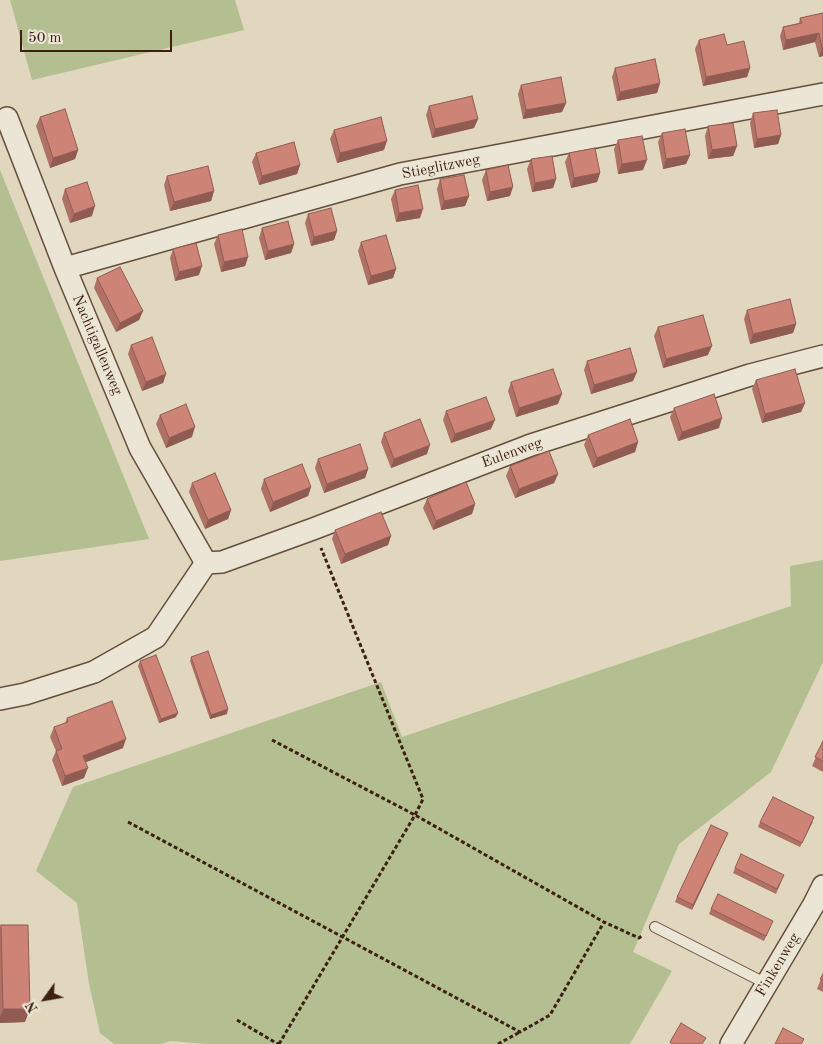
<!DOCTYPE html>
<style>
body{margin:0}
#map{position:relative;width:823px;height:1044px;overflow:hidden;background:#e0d7be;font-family:"Old Standard TT",serif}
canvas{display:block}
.north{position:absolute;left:20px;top:974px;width:50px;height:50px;-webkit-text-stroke:4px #ebe5d5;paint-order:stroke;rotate:238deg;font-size:14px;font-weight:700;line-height:20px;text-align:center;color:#3e2011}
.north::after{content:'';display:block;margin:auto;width:18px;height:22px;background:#3e2011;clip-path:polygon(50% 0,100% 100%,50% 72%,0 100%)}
.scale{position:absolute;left:20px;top:30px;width:152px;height:22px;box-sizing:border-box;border:2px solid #3e2011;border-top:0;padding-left:6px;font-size:15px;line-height:18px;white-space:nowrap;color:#3e2011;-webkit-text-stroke:4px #ebe5d5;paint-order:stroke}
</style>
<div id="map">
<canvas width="823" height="1044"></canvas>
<div class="north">N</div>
<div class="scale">50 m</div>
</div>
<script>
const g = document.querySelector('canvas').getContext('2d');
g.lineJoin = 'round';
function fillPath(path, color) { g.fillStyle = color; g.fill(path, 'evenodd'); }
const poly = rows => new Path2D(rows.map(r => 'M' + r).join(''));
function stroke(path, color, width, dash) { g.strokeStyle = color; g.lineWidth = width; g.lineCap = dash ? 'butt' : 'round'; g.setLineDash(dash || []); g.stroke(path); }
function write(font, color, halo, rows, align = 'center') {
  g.font = font + ' "Old Standard TT",serif'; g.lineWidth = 4.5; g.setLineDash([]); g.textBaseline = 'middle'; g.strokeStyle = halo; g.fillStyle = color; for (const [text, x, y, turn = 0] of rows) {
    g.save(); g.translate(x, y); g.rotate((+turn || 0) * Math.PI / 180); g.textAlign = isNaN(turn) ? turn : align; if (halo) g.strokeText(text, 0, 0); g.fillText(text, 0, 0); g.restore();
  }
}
fillPath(poly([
 [10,0,235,0,244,30,32,80],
 [0,170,149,539,0,561],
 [823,560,823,662,771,772,679,844,633,952,672,971,630,1044,205,1044,171,1041,161,1044,114,1044,100,1033,89,984,77,903,36,871,73,787,381,682,402,737,791,606,790,566]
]), '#b3be91');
const lane = poly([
 [655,927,767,984]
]);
const street = poly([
 [7,118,65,268,140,448,206,563],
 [65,268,400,174,823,94],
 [206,563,222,562,313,529,531,445,750,375,823,356],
 [0,699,25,694,94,672,156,637,206,563],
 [731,1044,814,904,823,886]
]);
stroke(lane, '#664e3c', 12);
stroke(street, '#664e3c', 24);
stroke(poly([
 [272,740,415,815,604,922,639,938,643,935],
 [128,822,520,1032,550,1015,604,922],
 [237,1020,278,1044],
 [279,1044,415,815,423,799,321,548],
 [498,1044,520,1032]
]), '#3e2011', 3, [4, 2.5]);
stroke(lane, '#ebe5d5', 10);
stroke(street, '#ebe5d5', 21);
fillPath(poly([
 [823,13,823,56,819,57,815,42,783,50,780,36,783,27,799,23,800,18],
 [699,40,727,45,750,68,747,77,703,86,695,49],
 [615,68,660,83,657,93,617,101,612,77],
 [521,85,566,103,562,112,523,119,518,94],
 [429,106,478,119,474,128,432,138,426,115],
 [753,113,781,135,778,144,754,148,750,123],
 [40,117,78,150,75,159,50,168,36,126],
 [708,126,737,146,733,156,708,159,705,136],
 [334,130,384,150,337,163,330,139],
 [662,133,690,155,686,164,663,169,658,142],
 [618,140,643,170,618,174,614,149],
 [256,153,300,165,297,174,259,185,252,162],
 [569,153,600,173,597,182,571,188,565,162],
 [531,159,556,179,553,188,532,192,527,169],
 [486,170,510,196,487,201,482,180],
 [167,176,214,191,211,201,170,211,164,185],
 [440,179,469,196,465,206,441,210,437,189],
 [65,189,92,216,70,223,62,199],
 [395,190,420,218,396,222,391,199],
 [308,214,337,231,334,240,311,246,305,223],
 [262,228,294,244,291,253,265,260,259,238],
 [218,235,248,257,245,266,221,272,214,244],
 [361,242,396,269,393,278,368,285,358,251],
 [173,249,199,275,175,281,170,258],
 [97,278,143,311,139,320,116,332,94,288],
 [747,310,796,324,793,333,750,344,744,319],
 [658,327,708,355,663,368,654,336],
 [131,345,166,374,163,383,142,391,128,354],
 [587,361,633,381,591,394,584,370],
 [756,380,805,403,801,412,762,423,752,389],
 [511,382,558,404,516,417,508,391],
 [674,408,719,428,678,441,670,417],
 [446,411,491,429,451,443,443,420],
 [160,415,192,437,166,448,156,424],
 [384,433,427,454,391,468,381,442],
 [588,435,638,442,635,452,593,468,584,445],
 [318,459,368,469,365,478,324,493,315,468],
 [510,466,558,474,554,483,515,498,506,476],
 [264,479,311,487,308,496,270,512,261,489],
 [192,483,231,510,228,519,205,529,189,492],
 [427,499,475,504,472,514,433,530,423,508],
 [335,530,391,536,388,545,341,564,332,539],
 [191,657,227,714,210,719,190,661],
 [140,661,176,717,159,723,138,666],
 [67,718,123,748,85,762,84,778,62,786,52,760,56,751,50,737,54,727,65,723],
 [823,741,823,772,812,766],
 [760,822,813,822,800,847,758,827],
 [728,833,692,910,675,902,677,897],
 [735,868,782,880,776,894,733,873],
 [711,909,771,926,764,941,709,914],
 [1,925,25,1022,0,1023,0,927],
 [823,974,823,992,817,989]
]), '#b07165');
fillPath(poly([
 [819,33,815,42,783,50,786,40],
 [822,48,823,48,823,56,819,57],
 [750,68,747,77,703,86,706,77],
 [660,83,657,93,617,101,620,92],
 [566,103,562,112,523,119,526,110],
 [478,119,474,128,432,138,435,129],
 [781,135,778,144,754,148,757,139],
 [387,141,384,150,337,163,340,153],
 [737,146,733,156,708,159,712,150],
 [78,150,75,159,50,168,53,158],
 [690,155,686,164,663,169,666,159],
 [647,160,643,170,618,174,622,164],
 [300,165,297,174,259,185,262,176],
 [600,173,597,182,571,188,574,178],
 [556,179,553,188,532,192,535,183],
 [513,187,510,196,487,201,490,192],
 [214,191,211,201,170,211,174,202],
 [469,196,465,206,441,210,444,201],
 [95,206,92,216,70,223,74,214],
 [423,209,420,218,396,222,399,213],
 [337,231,334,240,311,246,314,237],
 [294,244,291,253,265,260,268,251],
 [248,257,245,266,221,272,224,262],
 [202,266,199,275,175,281,179,272],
 [396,269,393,278,368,285,371,276],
 [143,311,139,320,116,332,120,323],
 [796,324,793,333,750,344,753,334],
 [712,346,708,355,663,368,666,359],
 [637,372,633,381,591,394,594,385],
 [166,374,163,383,142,391,146,382],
 [562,394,558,404,516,417,519,408],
 [805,403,801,412,762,423,765,414],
 [722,418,719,428,678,441,682,432],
 [495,420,491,429,451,443,455,434],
 [195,427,192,437,166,448,169,438],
 [638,442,635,452,593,468,597,458],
 [430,445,427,454,391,468,394,459],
 [368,469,365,478,324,493,327,484],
 [558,474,554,483,515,498,519,489],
 [311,487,308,496,270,512,273,502],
 [475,504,472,514,433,530,436,521],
 [231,510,228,519,205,529,208,520],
 [391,536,388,545,341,564,345,554],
 [228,709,227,714,210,719,211,715],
 [178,713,176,717,159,723,161,719],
 [126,739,123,748,79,765,83,756],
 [88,768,84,778,62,786,65,776],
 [728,833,726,837,692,910,693,905],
 [3,1009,30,1009,25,1022,0,1023,0,1017]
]), '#905c52');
const building = poly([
 [823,13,823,48,822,48,819,33,786,40,783,27,802,23,800,18,823,13],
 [724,34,727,45,744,41,750,68,706,77,699,40,724,34],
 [655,59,660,83,620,92,615,68,655,59],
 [561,77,566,103,526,110,521,85,561,77],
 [472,96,478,119,435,129,429,106,472,96],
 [65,109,78,150,53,158,40,117,65,109],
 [777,110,781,135,757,139,753,113,777,110],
 [381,117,387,141,340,153,334,130,381,117],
 [733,123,737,146,712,150,708,126,733,123],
 [685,129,690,155,666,159,662,133,685,129],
 [642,136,647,160,622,164,618,140,642,136],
 [294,142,300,165,262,176,256,153,294,142],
 [595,148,600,173,574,178,569,153,595,148],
 [552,156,556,179,535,183,531,159,552,156],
 [508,165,513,187,490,192,486,170,508,165],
 [208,166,214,191,174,202,167,176,208,166],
 [464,175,469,196,444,201,440,179,464,175],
 [87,182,95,206,74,214,65,189,87,182],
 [418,185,423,209,399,213,395,190,418,185],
 [331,208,337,231,314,237,308,214,331,208],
 [288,221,294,244,268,251,262,228,288,221],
 [242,229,248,257,224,262,218,235,242,229],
 [386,235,396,269,371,276,361,242,386,235],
 [196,243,202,266,179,272,173,249,196,243],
 [120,267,143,311,120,323,97,278,120,267],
 [790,299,796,324,753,334,747,310,790,299],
 [703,315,712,346,666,359,658,327,703,315],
 [152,337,166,374,146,382,131,345,152,337],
 [630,348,637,372,594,385,587,361,630,348],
 [553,369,562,394,519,408,511,382,553,369],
 [795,369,805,403,765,414,756,380,795,369],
 [714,394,722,418,682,432,674,408,714,394],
 [486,397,495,420,455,434,446,411,486,397],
 [186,404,195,427,169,438,160,415,186,404],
 [420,419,430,445,394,459,384,433,420,419],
 [630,419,638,442,597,458,588,435,630,419],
 [360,444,368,469,327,484,318,459,360,444],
 [549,451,558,474,519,489,510,466,549,451],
 [302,464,311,487,273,502,264,479,302,464],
 [215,473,231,510,208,520,192,483,215,473],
 [466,482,475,504,436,521,427,499,466,482],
 [381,512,391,536,345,554,335,530,381,512],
 [208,651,228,709,211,715,191,657,208,651],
 [156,655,178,713,161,719,140,661,156,655],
 [112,701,126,739,83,756,88,768,65,776,56,751,62,749,54,727,68,722,67,718,112,701],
 [823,741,823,761,815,757,823,741],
 [773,797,814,817,802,843,760,822,773,797],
 [711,825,728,833,693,905,677,897,711,825],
 [741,854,784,875,777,889,735,868,741,854],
 [718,894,773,921,766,936,711,909,718,894],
 [1,925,28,925,30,1009,3,1009,1,925],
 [823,974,823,981,820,979,823,974],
 [681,1023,706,1038,702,1044,672,1044,670,1042,681,1023],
 [783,1028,804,1039,801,1044,775,1044,783,1028]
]);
fillPath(building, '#cd8375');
stroke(building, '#905c52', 1);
write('15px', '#3e2011', '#ebe5d5', [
 ["Stieglitzweg",441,167,-11],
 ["Nachtigallenweg",97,345,67],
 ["Eulenweg",512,453,-20],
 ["Finkenweg",778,965,-59]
]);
</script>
